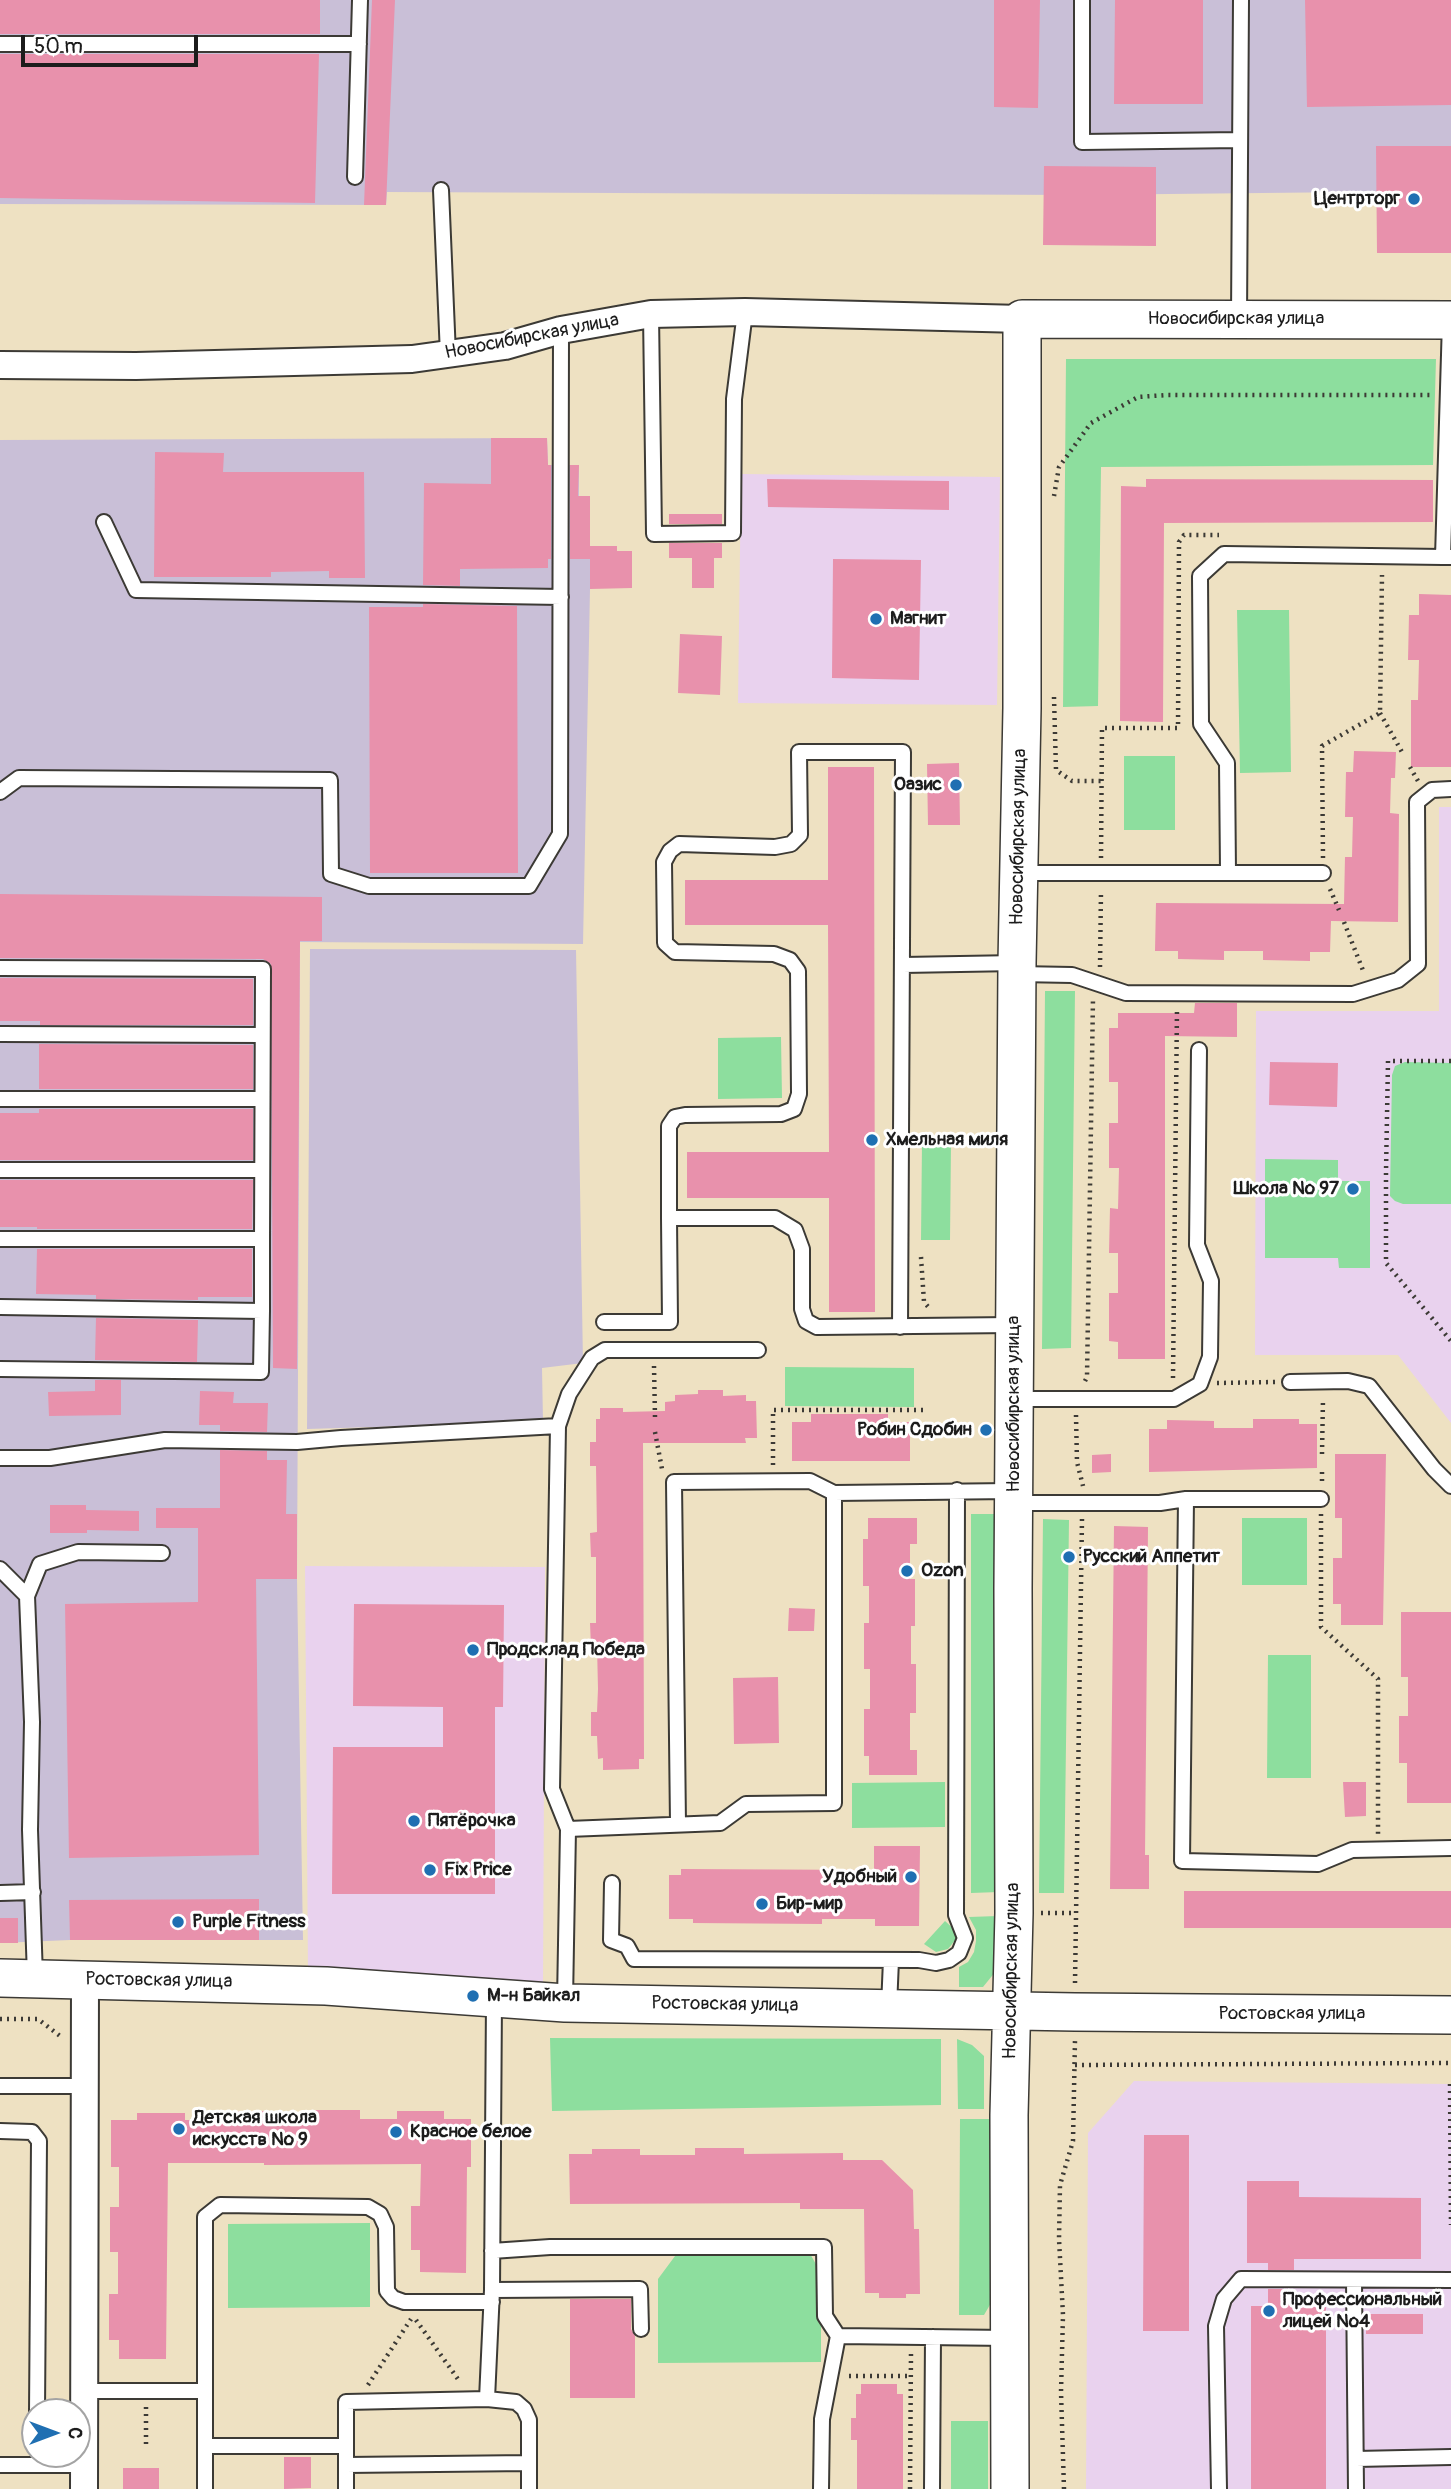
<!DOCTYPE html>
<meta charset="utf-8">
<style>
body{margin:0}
#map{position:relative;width:1451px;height:2489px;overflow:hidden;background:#eee1c2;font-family:Pangolin,sans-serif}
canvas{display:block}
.north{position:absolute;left:21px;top:2398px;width:70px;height:70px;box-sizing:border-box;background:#fff;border:2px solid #a4a4a4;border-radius:50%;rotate:90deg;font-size:19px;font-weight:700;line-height:28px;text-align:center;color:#1c1c1c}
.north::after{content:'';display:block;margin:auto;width:24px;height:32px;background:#1f6fb2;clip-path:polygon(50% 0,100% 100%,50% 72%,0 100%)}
.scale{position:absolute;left:21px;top:35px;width:177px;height:32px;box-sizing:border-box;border:4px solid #1c1c1c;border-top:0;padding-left:9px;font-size:21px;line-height:24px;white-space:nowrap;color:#1c1c1c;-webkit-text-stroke:5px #fff;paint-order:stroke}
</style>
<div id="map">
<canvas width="1451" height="2489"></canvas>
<div class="north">С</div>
<div class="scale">50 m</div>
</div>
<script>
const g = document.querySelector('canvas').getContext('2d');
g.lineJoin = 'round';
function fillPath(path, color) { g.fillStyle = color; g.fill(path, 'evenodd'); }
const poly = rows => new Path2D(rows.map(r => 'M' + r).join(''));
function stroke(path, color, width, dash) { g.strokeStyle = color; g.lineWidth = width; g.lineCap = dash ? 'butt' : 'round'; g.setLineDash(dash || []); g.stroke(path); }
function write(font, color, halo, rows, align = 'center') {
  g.font = font + ' Pangolin,sans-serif'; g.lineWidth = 6; g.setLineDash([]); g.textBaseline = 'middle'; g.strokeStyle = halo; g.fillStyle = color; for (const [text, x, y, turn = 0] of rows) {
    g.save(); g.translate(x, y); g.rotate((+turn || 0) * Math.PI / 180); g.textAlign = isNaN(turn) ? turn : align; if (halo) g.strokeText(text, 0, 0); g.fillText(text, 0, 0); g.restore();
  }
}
fillPath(poly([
 [741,474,1000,477,997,705,738,703],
 [1439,807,1451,807,1451,1423,1398,1355,1255,1355,1256,1011,1439,1011],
 [305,1566,545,1567,543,1983,308,1974],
 [1134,2081,1451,2084,1451,2489,1086,2489,1088,2133]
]), '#e9d2ee');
fillPath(poly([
 [0,0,1451,0,1451,191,1074,195,387,192,386,205,0,204],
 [547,438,548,465,579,465,579,496,590,496,590,589,583,944,300,942,297,1579,303,1940,70,1940,0,1943,0,440],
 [310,949,576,950,583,1363,542,1368,543,1422,307,1429]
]), '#c9bfd7');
fillPath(poly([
 [1066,359,1436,359,1433,465,1101,467,1098,706,1063,707],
 [1289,610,1291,772,1240,773,1237,610],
 [1124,756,1175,756,1175,830,1124,830],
 [1045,991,1075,991,1071,1348,1042,1349],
 [781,1037,782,1098,718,1099,718,1038],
 [1405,1062,1451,1063,1451,1204,1403,1204,1395,1201,1390,1196,1392,1075,1395,1066],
 [922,1142,951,1143,950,1240,921,1240],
 [1265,1159,1338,1160,1338,1181,1370,1181,1370,1268,1339,1268,1338,1258,1265,1258],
 [785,1367,914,1368,914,1407,785,1406],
 [971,1514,1001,1514,999,1892,971,1893],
 [1242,1518,1307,1518,1307,1585,1242,1585],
 [1043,1519,1069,1520,1064,1893,1039,1893],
 [1268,1655,1311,1655,1311,1778,1267,1778],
 [945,1782,945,1827,852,1828,852,1783],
 [998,1916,996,1971,983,1987,959,1987,959,1967,968,1962,974,1952,976,1941,976,1930,969,1917],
 [945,1921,956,1931,956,1939,948,1949,936,1952,924,1944],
 [550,2038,941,2039,941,2105,552,2111],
 [957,2039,972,2045,984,2056,984,2109,958,2109],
 [960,2119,992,2119,991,2303,984,2315,959,2315],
 [370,2223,370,2307,228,2308,228,2224],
 [678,2252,809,2252,821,2273,821,2362,658,2363,658,2279],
 [951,2421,988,2421,988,2489,951,2489]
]), '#8dde9e');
fillPath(poly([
 [0,0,320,0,320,34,0,34],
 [372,0,395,0,386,205,364,205],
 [994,0,1040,0,1038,108,994,107],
 [1115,0,1203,0,1203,104,1114,104],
 [1305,0,1451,0,1451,105,1307,107],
 [0,54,319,54,315,203,0,198],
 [1376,146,1451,146,1451,253,1377,253],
 [1044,166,1156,167,1156,246,1043,245],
 [491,438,547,438,548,465,551,465,551,559,548,559,548,568,460,569,460,586,423,585,424,483,491,484],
 [155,452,224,453,223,472,364,472,365,578,329,578,329,571,271,572,271,577,154,577],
 [570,465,579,465,578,496,590,496,590,546,617,546,617,551,632,551,632,588,590,589,590,559,570,559],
 [767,479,949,481,949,510,768,507],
 [1146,479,1433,480,1433,522,1164,523,1163,722,1120,721,1121,486,1146,487],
 [669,514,722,514,722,524,669,524],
 [669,543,722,543,722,558,714,558,714,588,692,588,692,558,669,558],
 [833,559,921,560,919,680,832,678],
 [1419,594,1451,595,1451,767,1411,767,1411,700,1418,700,1419,660,1408,660,1409,615,1419,615],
 [423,604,517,606,518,873,370,873,369,607,423,607],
 [680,634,722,636,720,695,678,693],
 [1354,751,1396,752,1395,778,1391,778,1390,813,1399,814,1398,922,1331,921,1330,952,1310,952,1310,961,1263,960,1263,951,1224,951,1224,960,1178,959,1178,951,1155,951,1156,903,1344,904,1345,857,1352,857,1353,817,1345,817,1346,772,1353,772],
 [959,763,960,825,928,825,927,764],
 [828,767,874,767,875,1312,829,1312,829,1198,687,1198,687,1152,829,1152,828,925,685,925,685,880,828,880],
 [0,894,322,897,322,941,300,941,297,1369,273,1368,271,964,263,959,0,958],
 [0,978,253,979,253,1025,40,1025,40,1021,0,1021],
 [1195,1003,1237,1003,1237,1037,1165,1036,1165,1359,1118,1359,1118,1342,1109,1341,1109,1293,1118,1293,1118,1253,1109,1253,1110,1208,1118,1209,1119,1168,1109,1168,1109,1123,1118,1123,1118,1082,1109,1082,1109,1028,1118,1028,1118,1013,1194,1013],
 [39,1044,253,1045,253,1089,39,1089],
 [1270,1062,1338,1063,1337,1107,1269,1105],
 [39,1109,253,1109,253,1160,0,1160,0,1113,39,1113],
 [0,1180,253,1180,252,1229,37,1229,37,1227,0,1227],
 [37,1249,252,1249,252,1297,198,1297,198,1300,96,1299,96,1295,36,1294],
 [96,1318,198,1320,197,1362,95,1360],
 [95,1380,121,1380,121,1415,49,1416,48,1392,95,1391],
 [698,1390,723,1390,723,1396,746,1395,746,1401,756,1401,757,1438,745,1438,746,1443,643,1443,644,1759,639,1759,639,1769,603,1770,603,1758,598,1759,597,1736,591,1736,591,1712,597,1712,598,1689,597,1646,591,1647,590,1623,596,1623,596,1557,591,1557,590,1533,597,1532,596,1466,590,1466,590,1442,596,1442,596,1419,600,1419,600,1408,623,1408,623,1412,665,1411,665,1402,675,1401,675,1395,698,1394],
 [200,1391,234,1392,233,1403,268,1403,267,1432,220,1431,220,1425,199,1425],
 [811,1414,888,1414,888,1422,910,1422,910,1461,792,1461,792,1422,811,1422],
 [1253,1419,1299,1419,1299,1424,1317,1424,1317,1468,1149,1472,1149,1429,1167,1429,1167,1420,1214,1421,1214,1428,1253,1428],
 [220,1450,267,1451,267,1460,287,1460,286,1514,297,1514,297,1579,256,1579,259,1855,69,1858,65,1604,198,1602,198,1528,156,1528,156,1508,220,1508],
 [1111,1454,1111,1472,1092,1473,1092,1455],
 [1335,1454,1386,1454,1383,1625,1341,1625,1341,1604,1333,1604,1333,1558,1342,1558,1342,1518,1335,1518],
 [50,1505,86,1505,86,1510,139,1511,139,1531,87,1530,87,1533,50,1533],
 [868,1518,917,1518,917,1544,910,1544,910,1579,915,1579,915,1626,911,1626,911,1664,916,1664,916,1713,910,1713,910,1750,917,1750,917,1775,869,1775,869,1756,864,1756,864,1709,870,1709,870,1669,864,1669,864,1623,869,1623,869,1586,863,1586,863,1539,868,1539],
 [1114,1526,1148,1527,1145,1855,1149,1855,1149,1889,1110,1889],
 [354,1604,504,1605,503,1707,495,1707,495,1894,332,1894,333,1747,443,1747,443,1707,353,1706],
 [789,1608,815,1609,814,1631,788,1631],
 [1401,1612,1451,1612,1451,1803,1407,1803,1407,1763,1399,1763,1399,1716,1408,1716,1408,1677,1401,1677],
 [778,1677,779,1743,734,1744,733,1678],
 [1343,1782,1366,1782,1366,1816,1345,1817],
 [874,1846,920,1846,919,1926,875,1926,875,1919,822,1919,822,1924,693,1923,693,1919,669,1919,669,1875,681,1875,681,1869,874,1870],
 [1184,1891,1451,1891,1451,1928,1184,1928],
 [259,1899,259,1940,70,1940,69,1900],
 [0,1918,18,1918,18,1943,0,1943],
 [314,2110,360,2110,360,2119,397,2119,397,2111,444,2111,444,2119,471,2119,471,2167,467,2167,466,2273,420,2272,420,2250,411,2250,411,2206,420,2206,421,2164,264,2165,264,2163,168,2163,166,2359,119,2359,119,2340,109,2340,109,2294,118,2294,118,2252,110,2252,110,2207,119,2207,119,2167,111,2167,111,2120,137,2120,137,2113,185,2113,185,2120,222,2120,222,2111,270,2111,270,2119,314,2119],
 [1144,2135,1189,2135,1189,2331,1143,2331],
 [695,2148,744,2148,744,2154,843,2153,843,2160,882,2160,913,2190,914,2229,919,2229,920,2294,906,2294,906,2298,879,2298,879,2293,865,2293,864,2209,800,2209,800,2203,570,2204,569,2154,592,2154,592,2149,640,2149,640,2155,695,2155],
 [1247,2181,1299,2181,1299,2197,1421,2198,1421,2259,1294,2259,1294,2270,1268,2270,1268,2263,1247,2263],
 [1268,2289,1294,2289,1294,2307,1326,2307,1326,2489,1251,2489,1251,2306,1268,2306],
 [570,2299,631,2299,631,2329,635,2336,635,2398,570,2398],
 [1366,2314,1423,2314,1423,2334,1366,2334],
 [861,2384,897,2384,897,2394,903,2394,903,2489,857,2489,857,2440,851,2440,851,2418,856,2418,856,2394,861,2394],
 [284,2457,311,2457,311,2488,284,2489],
 [123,2468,159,2468,159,2489,123,2489]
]), '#e891ac');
const lane = poly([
 [1082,0,1082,142,1240,140],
 [0,44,359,44],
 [355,177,360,0],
 [441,190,448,355],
 [651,314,654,534,733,533,734,399,745,312],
 [1239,319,1241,0],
 [104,522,136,590,561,597],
 [1450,557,1443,557,1450,321],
 [0,792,19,778,330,780,331,874,369,886,529,886,560,834,561,330],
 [1228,872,1227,763,1201,724,1200,576,1224,554,1443,557],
 [1020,873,1323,873],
 [903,965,1017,963],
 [0,968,263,969,262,1239,0,1239],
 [1018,974,1072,975,1126,993,1353,994,1398,980,1418,964,1417,802,1432,790,1451,789],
 [0,1034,262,1035],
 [0,1099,262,1099],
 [0,1170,262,1170],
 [669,1218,669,1126,675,1117,685,1115,781,1114,794,1109,799,1094,798,971,790,960,774,954,675,952,665,943,664,862,670,851,679,844,775,847,791,844,800,835,799,752,903,752,900,1327],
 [0,1307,262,1311,262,1239],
 [604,1322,670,1322,669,1218,775,1218,795,1230,802,1249,802,1309,806,1321,817,1327,1013,1325],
 [0,1369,261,1372,262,1311],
 [1290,1382,1348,1381,1369,1386,1434,1469,1451,1486],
 [1016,1399,1174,1399,1200,1384,1210,1357,1211,1281,1197,1245,1199,1050],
 [0,1458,50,1458,165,1440,297,1442,341,1438,558,1426],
 [1186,1499,1321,1499],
 [1014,1503,1160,1503,1186,1499,1182,1861,1318,1864,1352,1850,1451,1848],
 [0,1569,27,1596],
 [678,1824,674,1482,810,1481,834,1493],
 [568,1829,552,1789,558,1426,569,1394,592,1358,605,1350,758,1350],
 [612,1883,611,1940,627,1946,634,1959,919,1960,936,1963,949,1960,959,1953,965,1938,956,1915,957,1490],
 [0,1893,33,1892],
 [35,1977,30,1830,32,1722,27,1596,40,1564,78,1552,162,1553],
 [565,2001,568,1829,720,1823,746,1804,834,1803,834,1493,1011,1491],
 [889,2007,891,1960],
 [0,2086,85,2086],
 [0,2131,32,2132,39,2141,37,2412],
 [492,2251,550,2247,824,2247,825,2316,838,2336,1009,2338],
 [1354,2280,1356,2489],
 [492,2290,640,2289,641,2329],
 [83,2391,205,2391,205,2217,220,2205,368,2207,380,2214,386,2227,387,2291,393,2298,404,2302,492,2302],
 [487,2399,492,2290,494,1999],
 [205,2446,346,2446],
 [1356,2459,1451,2457],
 [0,2465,83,2465],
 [346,2465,529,2463],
 [205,2489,205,2391],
 [346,2489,346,2402,487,2399,516,2402,524,2409,529,2420,529,2489],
 [821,2489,822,2419,838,2336],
 [932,2489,933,2337],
 [1219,2489,1216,2326,1224,2299,1241,2279,1451,2280]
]);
const street = poly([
 [0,365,136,366,412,359,505,346,561,330,651,314,745,312,1022,319],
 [84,2489,85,1979]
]);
const secondary = poly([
 [0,1978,326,1986,565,2003,1075,2012,1451,2015],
 [1010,2489,1009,2115,1014,1913,1013,1588,1017,963,1022,708,1022,319,1451,320]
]);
stroke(lane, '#3c3a35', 18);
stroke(street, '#3c3a35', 30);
stroke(secondary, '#3c3a35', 40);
stroke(poly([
 [1054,496,1059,467,1091,423,1138,397,1167,395,1433,395],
 [1054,697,1056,770,1072,781,1102,781],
 [1380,713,1402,752],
 [1410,767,1418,781],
 [1101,858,1102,728,1178,728,1179,542,1184,535,1219,535],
 [1323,858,1322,746,1380,713,1382,575],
 [1330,889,1339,910],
 [1344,922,1364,973],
 [1100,967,1101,891],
 [1451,1061,1388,1061,1386,1172,1386,1263,1451,1341],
 [921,1257,924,1302,930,1309],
 [654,1366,655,1417],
 [1173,1378,1177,1009],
 [1085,1381,1087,1377,1093,998],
 [1217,1383,1275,1382],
 [1076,1415,1077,1462,1083,1486],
 [655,1432,662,1469],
 [1322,1454,1323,1399],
 [773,1465,773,1410,924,1410],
 [1322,1481,1322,1468],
 [1321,1514,1321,1627,1378,1679,1378,1834],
 [1041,1913,1076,1913],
 [1075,1983,1082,1519],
 [0,2019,38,2019,60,2036],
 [1075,2065,1451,2063],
 [1450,2084,1451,2225],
 [416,2320,460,2382],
 [849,2376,911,2376],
 [368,2385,411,2319],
 [146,2444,146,2406],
 [910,2489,911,2352],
 [1064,2489,1061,2392,1063,2315,1059,2239,1060,2185,1073,2141,1075,2040]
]), '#3c3a35', 4.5, [2, 5]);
stroke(lane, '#fff', 14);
stroke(street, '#fff', 26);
stroke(secondary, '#fff', 37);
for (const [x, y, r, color] of [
 [1414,199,7,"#1f6fb2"],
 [876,619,7,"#1f6fb2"],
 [956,785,7,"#1f6fb2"],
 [872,1140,7,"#1f6fb2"],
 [1353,1189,7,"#1f6fb2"],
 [986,1430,7,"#1f6fb2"],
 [1069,1557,7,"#1f6fb2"],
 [907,1571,7,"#1f6fb2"],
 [473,1650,7,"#1f6fb2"],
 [414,1821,7,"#1f6fb2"],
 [430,1870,7,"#1f6fb2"],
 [911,1877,7,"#1f6fb2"],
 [762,1904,7,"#1f6fb2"],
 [178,1922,7,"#1f6fb2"],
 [473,1996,7,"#1f6fb2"],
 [179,2129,7,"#1f6fb2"],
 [396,2132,7,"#1f6fb2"],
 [1269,2311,7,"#1f6fb2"]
]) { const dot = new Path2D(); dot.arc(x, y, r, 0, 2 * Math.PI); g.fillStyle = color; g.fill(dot); stroke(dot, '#fff', 2.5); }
write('bold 19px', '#1c1c1c', '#fff', [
 ["Центрторг",1400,199,"right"],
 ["Магнит",890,619],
 ["Оазис",942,785,"right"],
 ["Хмельная миля",886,1140],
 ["Школа № 97",1339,1189,"right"],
 ["Робин Сдобин",972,1430,"right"],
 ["Русский Аппетит",1083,1557],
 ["Ozon",921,1571],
 ["Продсклад Победа",487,1650],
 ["Пятёрочка",428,1821],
 ["Fix Price",444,1870],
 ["Удобный",897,1877,"right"],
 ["Бир-мир",776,1904],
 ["Purple Fitness",192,1922],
 ["М-н Байкал",487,1996],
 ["Детская школа",193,2118],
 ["искусств № 9",193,2140],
 ["Красное белое",410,2132],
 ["Профессиональный",1283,2300],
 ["лицей №4",1283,2322]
], 'left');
write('19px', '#1c1c1c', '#fff', [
 ["Новосибирская улица",1236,319],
 ["Новосибирская улица",532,337,-11],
 ["Новосибирская улица",1019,837,-89],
 ["Новосибирская улица",1014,1404,-90],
 ["Новосибирская улица",1012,1971,-89],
 ["Ростовская улица",159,1981,1],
 ["Ростовская улица",725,2005,1],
 ["Ростовская улица",1292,2014]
]);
</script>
